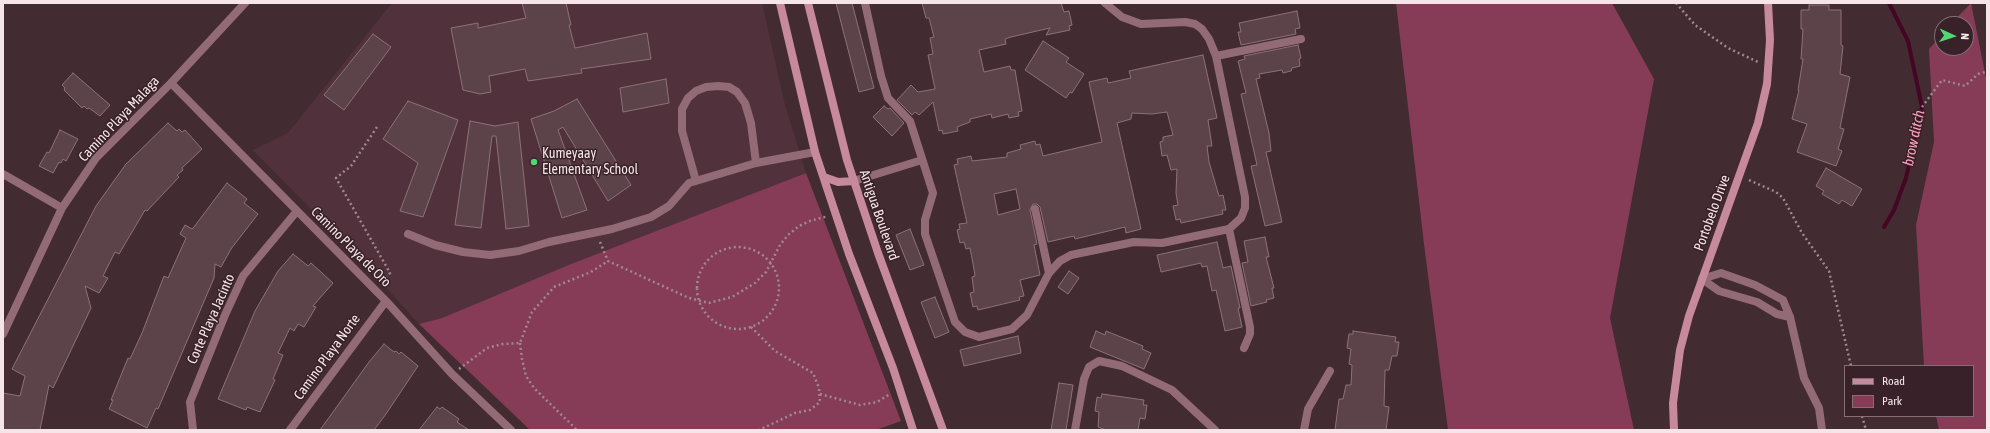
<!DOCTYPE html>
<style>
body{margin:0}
#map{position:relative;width:1990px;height:433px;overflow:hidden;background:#432b32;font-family:"Asap Condensed",sans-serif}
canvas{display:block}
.frame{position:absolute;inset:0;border:4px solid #f5e5e9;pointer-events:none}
.legend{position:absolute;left:1844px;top:365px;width:130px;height:52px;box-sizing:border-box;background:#382128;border:1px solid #846f75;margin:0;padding:5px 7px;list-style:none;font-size:12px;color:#f5e5e9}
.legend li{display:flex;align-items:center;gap:8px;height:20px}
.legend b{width:20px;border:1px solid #846f75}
.north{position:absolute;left:1934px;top:16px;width:40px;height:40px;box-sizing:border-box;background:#382128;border:1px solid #846f75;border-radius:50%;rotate:93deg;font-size:11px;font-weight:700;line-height:16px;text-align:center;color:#f5e5e9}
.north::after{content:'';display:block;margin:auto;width:14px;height:18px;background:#51d674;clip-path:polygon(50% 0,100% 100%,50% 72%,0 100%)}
</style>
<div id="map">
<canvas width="1990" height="433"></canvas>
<div class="frame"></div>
<ul class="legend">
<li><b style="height:5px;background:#c7899c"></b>Road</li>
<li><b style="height:11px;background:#863b57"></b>Park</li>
</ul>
<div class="north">N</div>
</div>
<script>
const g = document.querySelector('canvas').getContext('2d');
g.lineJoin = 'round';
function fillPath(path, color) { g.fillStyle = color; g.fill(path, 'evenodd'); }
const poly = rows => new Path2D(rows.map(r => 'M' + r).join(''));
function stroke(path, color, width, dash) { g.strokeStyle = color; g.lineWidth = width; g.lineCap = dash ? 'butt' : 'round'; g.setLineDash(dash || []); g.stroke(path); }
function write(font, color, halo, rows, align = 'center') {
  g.font = font + ' "Asap Condensed",sans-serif'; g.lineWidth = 3; g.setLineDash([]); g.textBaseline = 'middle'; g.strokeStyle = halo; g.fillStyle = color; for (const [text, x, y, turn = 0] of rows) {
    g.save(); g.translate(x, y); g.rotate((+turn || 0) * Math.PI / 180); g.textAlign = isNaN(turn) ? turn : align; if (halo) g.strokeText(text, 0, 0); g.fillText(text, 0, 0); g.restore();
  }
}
fillPath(poly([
 [392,3,762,3,785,105,806,173,571,264,442,318,419,324,365,264,253,150,288,133]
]), '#51323c');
fillPath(poly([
 [1396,3,1612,3,1654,79,1610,318,1634,430,1448,430,1424,244],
 [1971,3,1987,83,1987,430,1939,430,1936,416,1973,416,1973,366,1924,366,1916,225,1934,142,1929,49,1942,35,1942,48,1966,48,1966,24,1951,24],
 [806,173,901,421,876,430,530,430,419,324,442,318,571,264]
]), '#863b57');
stroke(poly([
 [1884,227,1894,210,1906,178,1922,107,1908,41,1889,3]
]), '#440622', 4);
const building = poly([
 [522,3,566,3,571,25,569,25,575,48,647,33,651,59,581,69,582,73,528,81,525,69,489,76,491,92,480,94,463,90,451,28,478,23,478,28,526,18,522,3],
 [836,3,852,3,874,88,859,92,836,3],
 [922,3,1061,3,1064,12,1069,11,1072,25,1069,26,1070,30,1046,35,1050,28,1011,37,1005,39,1006,44,979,50,984,72,1010,66,1011,70,1015,70,1022,111,1018,112,1019,116,1009,118,1008,114,992,118,991,114,970,119,970,122,957,127,958,131,943,134,942,130,939,131,933,102,919,115,915,112,912,115,897,100,911,85,918,92,935,89,928,55,933,54,930,38,934,37,929,18,926,18,922,3],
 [1809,5,1829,5,1829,10,1841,10,1841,45,1843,46,1840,74,1850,77,1840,128,1844,129,1838,149,1842,151,1836,166,1797,152,1807,124,1792,119,1799,90,1798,90,1803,59,1801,59,1803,29,1801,29,1801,10,1809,10,1809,5],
 [1297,11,1300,28,1295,29,1296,34,1241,45,1238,32,1241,32,1239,23,1297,11],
 [373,34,391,47,344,110,324,95,373,34],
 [1043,41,1069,58,1066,62,1084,74,1072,93,1070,92,1066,98,1025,70,1043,41],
 [1298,45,1301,58,1299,59,1300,66,1292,68,1291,71,1283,73,1282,70,1259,74,1260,78,1256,79,1269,133,1271,151,1266,152,1282,222,1265,226,1251,166,1257,165,1241,94,1246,93,1238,61,1245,59,1244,56,1298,45],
 [1203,55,1217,118,1208,120,1212,146,1207,146,1209,162,1219,196,1223,195,1226,210,1222,210,1223,214,1181,223,1180,219,1176,220,1173,206,1178,205,1176,193,1177,169,1171,170,1167,155,1162,156,1160,142,1163,141,1163,137,1173,135,1167,112,1152,114,1132,113,1131,119,1117,123,1141,229,1126,233,1125,227,1075,239,1074,236,1048,242,1040,207,1037,204,1033,204,1030,210,1037,244,1034,245,1040,275,1020,280,1024,296,1019,297,1020,300,978,310,977,306,973,307,970,293,974,292,972,277,975,276,974,269,970,248,966,249,964,242,960,243,957,230,960,229,959,224,967,223,954,165,958,164,957,159,971,156,972,161,1007,157,1007,153,1021,149,1020,145,1035,141,1036,145,1040,144,1043,156,1102,142,1089,82,1107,78,1108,83,1131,78,1129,71,1203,55],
 [1016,189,1020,209,998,215,994,194,1016,189],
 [73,73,110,105,100,116,89,108,87,109,84,106,82,108,64,90,65,88,62,85,73,73],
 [666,79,669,103,623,112,620,88,666,79],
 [577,99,631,185,608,201,563,127,558,130,587,210,562,218,531,119,554,111,577,99],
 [408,101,458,120,423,217,400,211,418,163,383,139,408,101],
 [884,106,888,109,890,108,904,123,892,136,873,117,884,106],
 [470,121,495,126,518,122,529,226,506,229,496,136,492,136,481,228,455,225,470,121],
 [168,123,177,131,179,129,182,132,185,130,202,149,182,168,183,170,177,175,179,177,147,211,145,210,119,254,115,252,103,276,108,278,99,293,85,286,91,308,53,388,49,385,40,430,3,430,3,393,20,396,25,376,12,369,96,206,126,164,168,123],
 [60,130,78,139,66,161,63,159,61,163,59,162,53,173,39,166,47,152,49,153,60,130],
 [1826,168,1862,189,1852,206,1842,200,1839,204,1822,194,1824,191,1816,186,1826,168],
 [227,183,247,199,244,203,258,214,231,249,221,267,215,264,214,278,158,409,156,408,147,428,109,409,113,400,111,400,128,358,130,359,142,333,164,276,168,278,186,238,180,234,185,225,192,229,194,227,227,183],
 [910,229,924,265,910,270,896,235,910,229],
 [1265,237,1269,257,1266,257,1274,288,1272,288,1274,298,1266,300,1267,302,1251,306,1242,263,1248,262,1244,241,1265,237],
 [1217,242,1223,268,1231,266,1240,308,1238,308,1242,327,1225,331,1216,290,1212,291,1207,266,1202,267,1201,263,1161,272,1157,255,1217,242],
 [293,254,308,266,311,263,333,283,313,306,316,307,304,327,298,324,294,331,290,328,278,353,283,355,273,379,275,380,260,412,247,407,246,410,218,399,255,311,278,271,293,254],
 [1069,271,1079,278,1068,294,1058,287,1069,271],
 [935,297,949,332,935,338,921,302,935,297],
 [1096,331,1105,335,1106,331,1143,346,1142,349,1151,353,1144,369,1090,347,1096,331],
 [1353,331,1396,337,1395,342,1399,342,1397,356,1392,356,1389,370,1385,370,1384,406,1389,407,1386,430,1335,430,1339,399,1343,399,1346,385,1351,385,1352,365,1349,364,1351,349,1347,348,1349,334,1353,334,1353,331],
 [1018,336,1021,353,964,366,960,350,1018,336],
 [384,344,394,352,396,351,399,354,401,352,418,366,386,414,374,430,320,430,369,362,384,344],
 [1059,383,1073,385,1066,430,1051,430,1059,383],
 [1102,394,1144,400,1143,405,1147,405,1145,419,1140,418,1138,430,1106,430,1098,427,1099,412,1095,411,1097,397,1101,398,1102,394],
 [437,407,440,409,442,407,459,419,457,422,469,430,419,430,437,407]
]);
fillPath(building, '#5c434a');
stroke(building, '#8d7179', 1);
stroke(poly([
 [1676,3,1695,25,1728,48,1758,62],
 [1922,107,1942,80,1965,86,1978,74,1985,72],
 [377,127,351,166,336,178,390,273,384,280],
 [1749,180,1776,192,1783,198,1802,233,1829,271,1851,366],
 [600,242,608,261,689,298,709,303,732,297,755,283,766,272,780,245,788,235,799,226,810,221,824,217,825,218],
 '697 288a41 41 0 1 1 82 0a41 41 0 1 1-82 0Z',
 [751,327,775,351,813,373,819,388,820,402,810,410,795,413,759,430],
 [520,343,522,359,526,376,534,388,577,430],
 [459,369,487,348,503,344,520,343,532,312,554,287,591,272,608,261],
 [820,394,860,405,877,402,890,394],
 [1862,416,1866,430]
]), '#9d898e', 2.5, [2, 3]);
stroke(poly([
 [865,3,881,76,888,98,910,121,933,193,925,220,925,234,955,322,965,332,979,337,1012,329,1027,315,1049,273,1060,261,1071,255,1134,242,1162,243,1229,229,1241,218,1245,208,1245,197,1216,56,1209,39,1202,29,1195,24,1185,22,1141,24,1122,17,1105,3],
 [1216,56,1301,39],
 [696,181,682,131,682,109,688,98,696,91,706,87,718,86,729,87,737,92,745,103,751,123,756,163],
 [854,181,922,160],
 [1035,209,1049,273],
 [1229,229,1250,327,1250,334,1244,348],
 [408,234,435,245,463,252,490,255,519,251,549,242,612,229,651,217,669,206,689,183,756,163,815,152],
 [1075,430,1084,379,1089,367,1099,361,1122,366,1172,390,1215,430],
 [1304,430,1308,409,1330,371]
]), '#926b76', 8);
stroke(poly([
 [171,83,386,301,452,374,511,430],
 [3,174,62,208],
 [1702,279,1721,273,1755,285,1783,300,1790,317,1804,378,1819,408,1822,430],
 [1702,279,1719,291,1757,302,1777,314,1790,317],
 [3,334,62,208,96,158,171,83,245,3],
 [193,430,190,402,225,315,243,276,297,211],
 [290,430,386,301]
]), '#926b76', 8);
stroke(poly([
 [780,3,815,152,849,254,893,368,913,430],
 [808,3,847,160,878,253,943,430],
 [824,177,838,182,854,181],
 [1674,430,1673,403,1680,350,1689,316,1758,123,1767,84,1770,40,1768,3]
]), '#c7899c', 8);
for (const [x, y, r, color] of [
 [534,162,4,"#51d674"]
]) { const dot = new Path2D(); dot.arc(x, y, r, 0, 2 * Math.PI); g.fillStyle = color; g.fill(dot); stroke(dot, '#382128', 1.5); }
write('14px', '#f5e5e9', '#382128', [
 ["Camino Playa Malaga",119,119,-47],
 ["Portobelo Drive",1712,213,-70],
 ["Antigua Boulevard",879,215,71],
 ["Camino Playa de Oro",351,247,45],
 ["Corte Playa Jacinto",211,319,-66],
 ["Camino Playa Norte",327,357,-54]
]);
write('14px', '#f5e5e9', '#382128', [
 ["Kumeyaay",542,154],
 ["Elementary School",542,170]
], 'left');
write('italic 15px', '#ffa0bf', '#382128', [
 ["brow ditch",1914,138,-78]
]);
</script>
